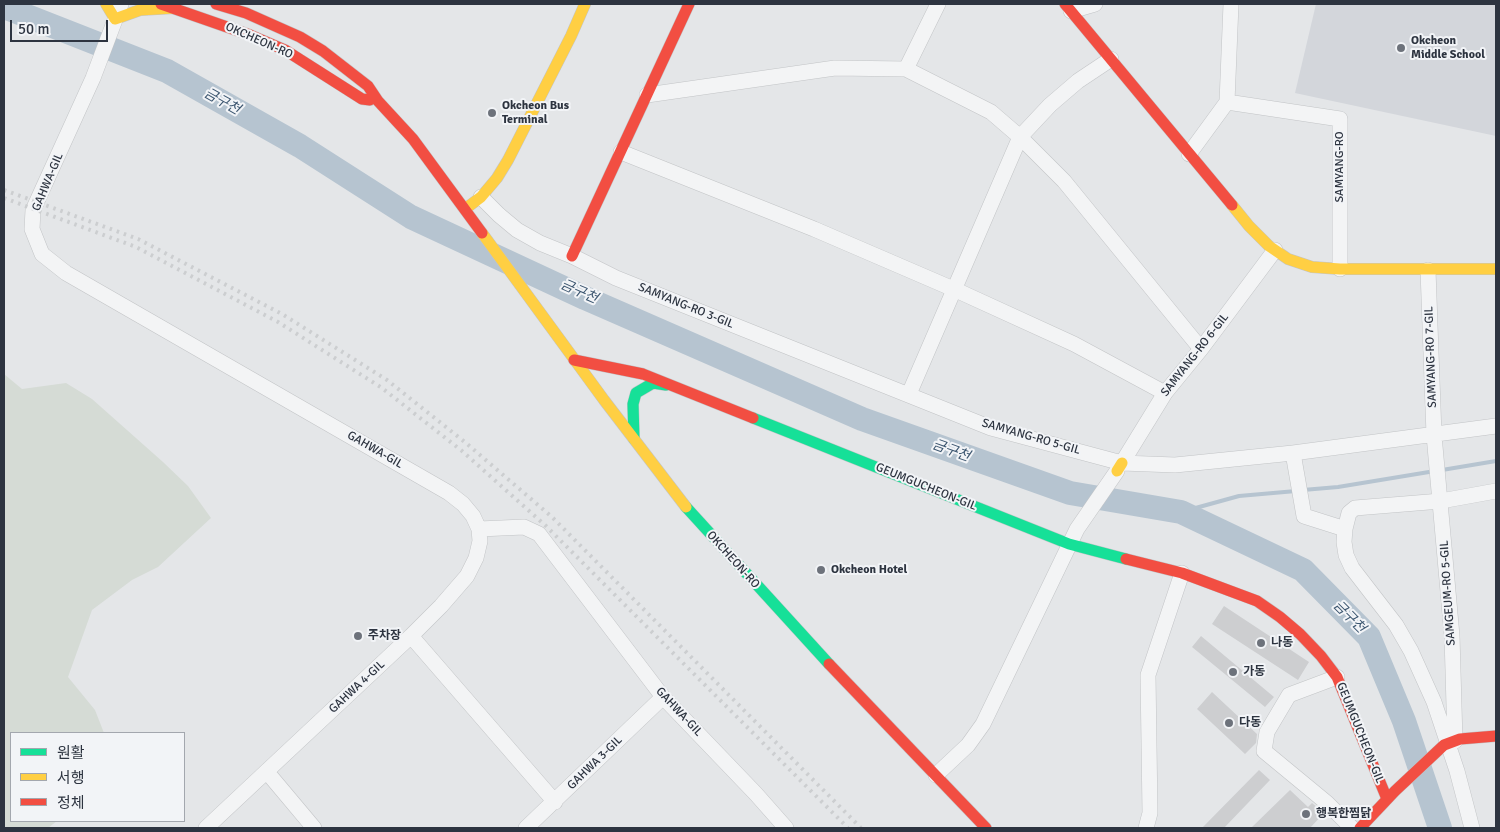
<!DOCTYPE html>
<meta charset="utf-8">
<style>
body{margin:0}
#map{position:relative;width:1500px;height:832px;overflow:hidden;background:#e4e6e8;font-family:Signika,"Noto Sans KR",sans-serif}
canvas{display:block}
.frame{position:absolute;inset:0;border:5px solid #2d3440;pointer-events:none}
.legend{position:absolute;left:10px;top:732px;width:175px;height:90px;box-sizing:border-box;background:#f2f4f7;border:1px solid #a3a7ae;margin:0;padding:6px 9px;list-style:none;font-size:15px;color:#2d3440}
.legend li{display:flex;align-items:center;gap:10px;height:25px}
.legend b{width:25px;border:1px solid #a3a7ae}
.scale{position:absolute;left:10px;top:20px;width:98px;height:22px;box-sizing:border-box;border:2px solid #2d3440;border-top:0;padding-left:6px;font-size:15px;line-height:18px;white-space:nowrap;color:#2d3440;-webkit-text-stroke:4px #f2f4f7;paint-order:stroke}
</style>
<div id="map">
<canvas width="1500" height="832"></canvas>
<div class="frame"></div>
<ul class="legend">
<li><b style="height:6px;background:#16e098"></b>원활</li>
<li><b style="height:6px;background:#ffcf43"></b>서행</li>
<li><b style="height:6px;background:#f24e42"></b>정체</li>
</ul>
<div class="scale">50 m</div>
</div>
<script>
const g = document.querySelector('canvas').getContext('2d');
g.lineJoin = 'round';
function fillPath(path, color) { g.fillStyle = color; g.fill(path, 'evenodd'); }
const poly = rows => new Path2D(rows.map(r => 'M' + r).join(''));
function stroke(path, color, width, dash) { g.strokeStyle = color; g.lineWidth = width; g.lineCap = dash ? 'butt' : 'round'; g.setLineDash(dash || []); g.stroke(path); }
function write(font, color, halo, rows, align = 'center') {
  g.font = font + ' Signika,"Noto Sans KR",sans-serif'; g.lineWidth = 4; g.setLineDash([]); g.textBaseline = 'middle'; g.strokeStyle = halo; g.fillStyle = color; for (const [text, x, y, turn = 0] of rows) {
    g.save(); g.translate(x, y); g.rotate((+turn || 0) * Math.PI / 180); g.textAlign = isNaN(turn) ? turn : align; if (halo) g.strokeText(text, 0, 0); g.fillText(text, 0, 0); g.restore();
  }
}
fillPath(poly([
 [1316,4,1496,4,1496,136,1295,93]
]), '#d3d6db');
fillPath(poly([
 [4,374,22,389,66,383,92,399,163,462,188,486,211,518,158,567,132,580,92,610,68,677,95,710,104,733,11,733,11,821,57,821,48,828,4,828]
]), '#d5dbd5');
stroke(poly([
 [1442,470,1496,461],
 [1303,490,1338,487,1435,471],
 [1181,512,1239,496,1296,491]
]), '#b6c4d0', 4);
stroke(poly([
 [4,7,167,71,300,146,411,217,585,298,862,419,1070,493,1181,512,1303,570,1369,637,1404,721,1440,828]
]), '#b6c4d0', 24);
fillPath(poly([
 [1224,606,1309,662,1298,680,1212,624],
 [1201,636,1274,697,1265,707,1192,647],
 [1212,692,1257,734,1256,743,1245,754,1197,709],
 [1259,770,1270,780,1224,828,1202,828],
 [1290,790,1308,807,1312,803,1324,813,1310,828,1251,828]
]), '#cdced0');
const street = poly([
 [121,4,93,78,33,210,32,229,42,254,66,273,449,493,463,504,473,516,479,529,524,527,539,534,663,697,756,794,786,828],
 [1231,4,1227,102,1340,119,1340,269],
 [1071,11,1095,4],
 [906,69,938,4],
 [647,95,835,68,906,69,991,112,1020,137,1064,181,1201,349],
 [621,152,814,229,958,291,1074,344,1165,393],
 [1189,154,1227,102],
 [481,197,499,215,517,230,540,243,572,256,616,278,991,428,1122,463,1175,465,1293,453,1496,426],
 [1428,270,1434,435,1452,636,1455,741],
 [909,394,1020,137,1050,105,1078,81,1111,59],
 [1293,453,1304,516,1345,529],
 [1122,463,1165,393,1201,349,1275,250],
 [411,636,555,802],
 [1337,677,1289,695,1267,732,1264,751,1327,803,1352,828],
 [267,772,314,828],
 [936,775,968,745,983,724,1077,529,1117,471],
 [206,828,411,636,441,606,467,576,476,558,480,541,479,529],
 [526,828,663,697],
 [1146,828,1150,813,1148,675,1182,573],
 [1472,828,1457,771,1434,702,1411,651,1396,625,1352,568,1346,555,1344,542,1345,529,1349,513,1355,508,1441,501,1496,491]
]);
const fast = poly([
 [753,418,1069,544,1126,559],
 [634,439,633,404,636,393,653,383,666,385],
 [686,507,829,664]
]);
const slow = poly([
 [106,4,115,19,140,10,174,8],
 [1232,205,1249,226,1269,246,1288,259,1312,267,1340,269,1496,269],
 [465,209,481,197,497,178,508,160,571,36,585,4],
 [482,233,604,400,686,507],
 [1117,471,1122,463]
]);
const jam = poly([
 [161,4,250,35,285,50,362,99,370,100],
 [216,4,246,13,300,37,323,51,368,86,378,101,413,139,482,233],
 [1065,4,1232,205],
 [572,256,689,4],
 [574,360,643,374,753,418],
 [1126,559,1182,573,1257,601,1280,617,1300,634,1321,656,1337,677,1387,799],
 [829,664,986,828],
 [1360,828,1395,791,1444,745,1460,739,1496,736]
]);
stroke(street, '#c2c4c6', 16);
stroke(fast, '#c2c4c6', 12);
stroke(slow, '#c2c4c6', 12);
stroke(jam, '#c2c4c6', 12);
stroke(street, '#f3f4f5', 15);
stroke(fast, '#16e098', 11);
stroke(slow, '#ffcf43', 11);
stroke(jam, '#f24e42', 11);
stroke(poly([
 [4,190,138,239,282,314,387,380,466,443,552,517,861,828],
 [4,198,136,247,278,322,382,388,462,451,546,526,848,828]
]), '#ccced0', 4, [2.5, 5]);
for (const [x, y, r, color] of [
 [1401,48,5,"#6d727b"],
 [492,113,5,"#6d727b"],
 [821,570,5,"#6d727b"],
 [358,636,5,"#6d727b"],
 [1261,643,5,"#6d727b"],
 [1233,672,5,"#6d727b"],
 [1229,723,5,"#6d727b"],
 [1306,814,5,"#6d727b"]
]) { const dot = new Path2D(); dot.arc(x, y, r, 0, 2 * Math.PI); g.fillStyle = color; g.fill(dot); stroke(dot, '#f2f4f7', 2); }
write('12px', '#2d3440', '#f2f4f7', [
 ["OKCHEON-RO",259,41,24],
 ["SAMYANG-RO",1340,167,-90],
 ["GAHWA-GIL",48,182,-67],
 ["SAMYANG-RO 3-GIL",686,306,22],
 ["SAMYANG-RO 6-GIL",1195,355,-52],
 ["SAMYANG-RO 7-GIL",1431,357,-92],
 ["SAMYANG-RO 5-GIL",1031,437,16],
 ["GAHWA-GIL",375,450,30],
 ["GEUMGUCHEON-GIL",926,487,22],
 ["OKCHEON-RO",733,560,48],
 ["SAMGEUM-RO 5-GIL",1448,593,-94],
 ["GAHWA 4-GIL",357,687,-43],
 ["GAHWA-GIL",679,712,47],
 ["GEUMGUCHEON-GIL",1360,733,68],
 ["GAHWA 3-GIL",595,763,-44]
]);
write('bold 12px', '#2d3440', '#f2f4f7', [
 ["Okcheon",1411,41],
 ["Middle School",1411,55],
 ["Okcheon Bus",502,106],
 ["Terminal",502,120],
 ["Okcheon Hotel",831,570],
 ["주차장",368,636],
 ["나동",1271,643],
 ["가동",1243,672],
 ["다동",1239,723],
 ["행복한찜닭",1316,814]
], 'left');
write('italic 14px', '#3b556f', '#f2f4f7', [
 ["금구천",222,102,29],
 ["금구천",579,292,24],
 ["금구천",951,451,20],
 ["금구천",1349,617,45]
]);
</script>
